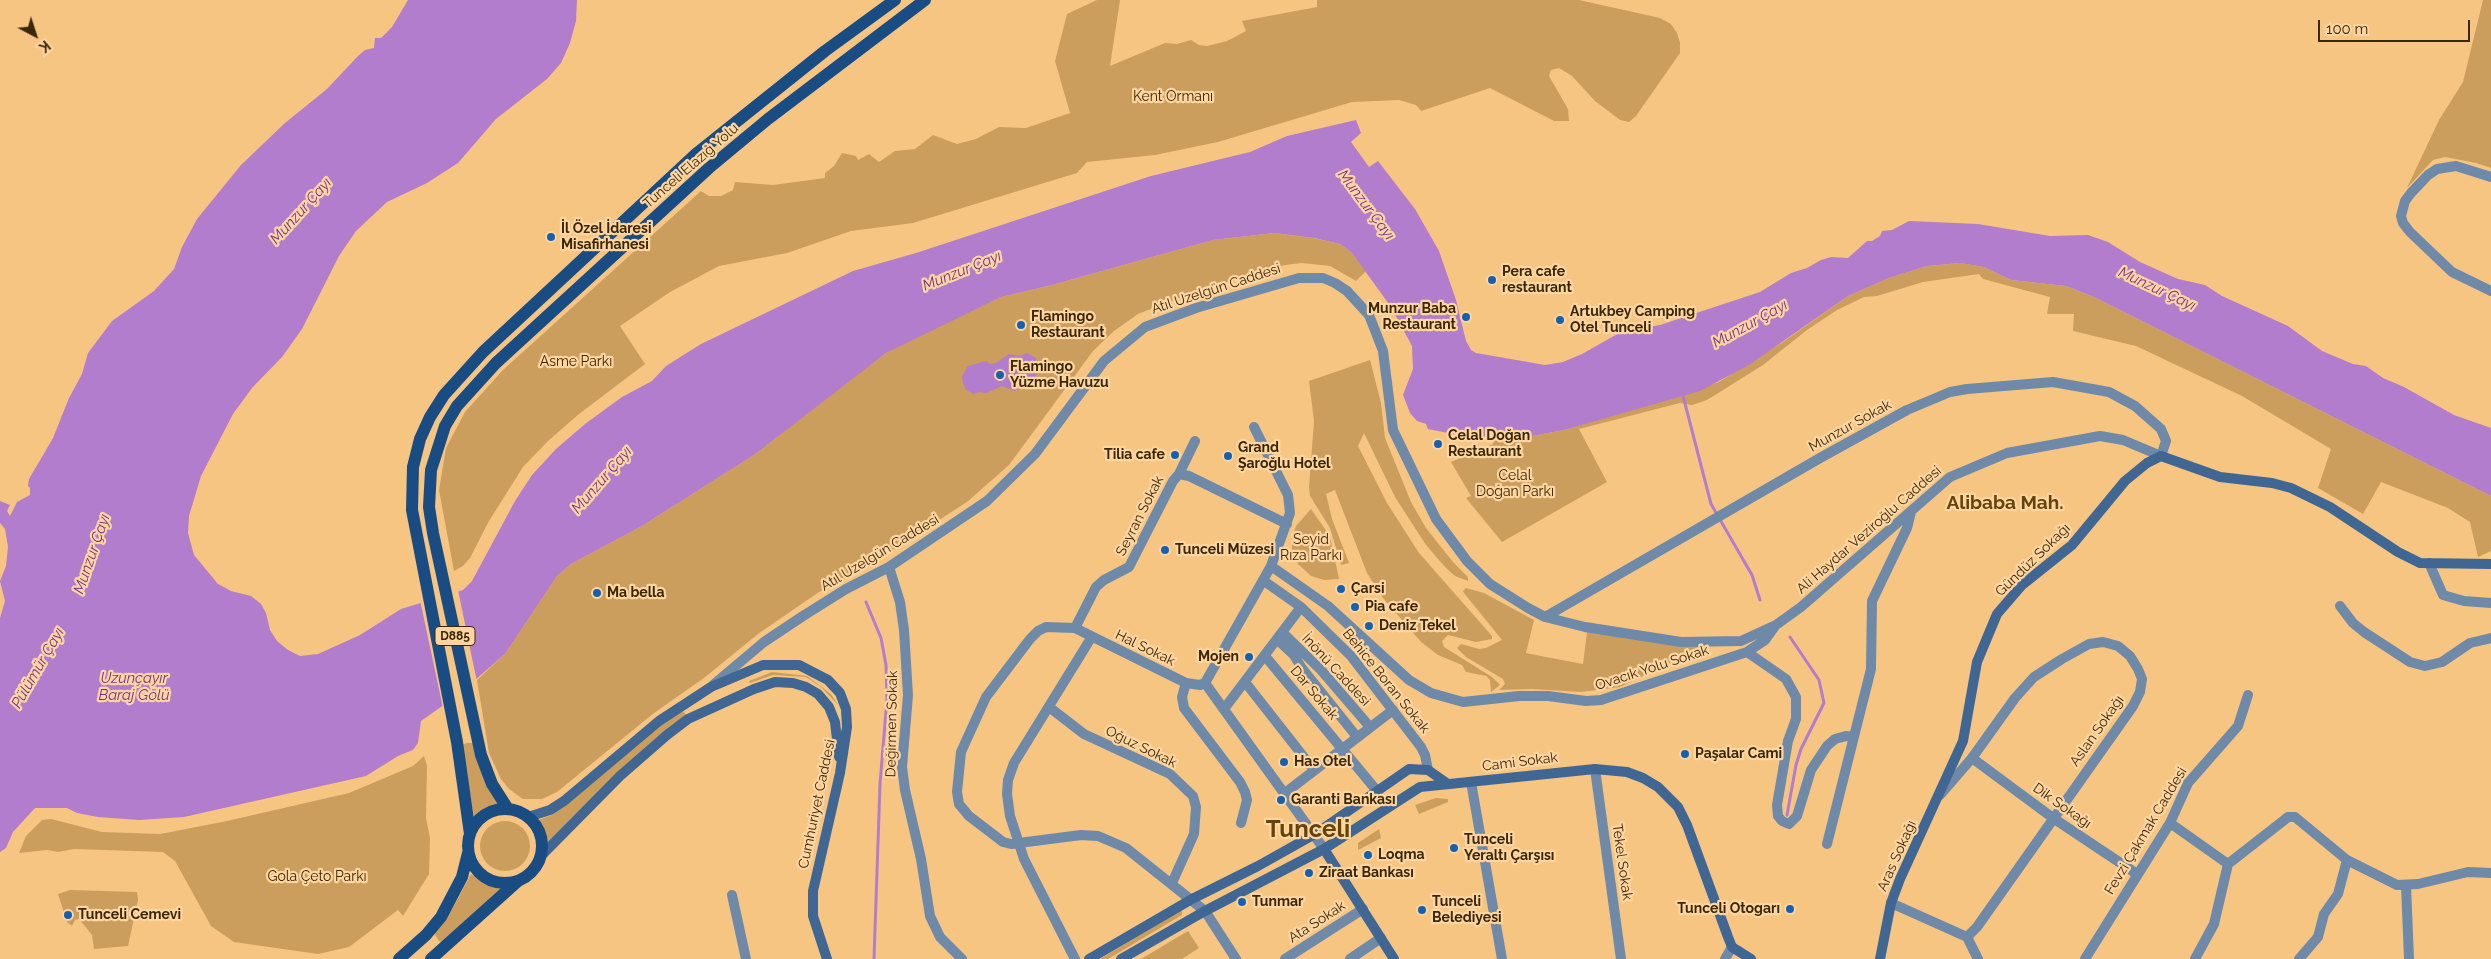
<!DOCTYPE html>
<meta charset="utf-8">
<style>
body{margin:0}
#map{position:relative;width:2491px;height:959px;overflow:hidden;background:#f7c582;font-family:Raleway,sans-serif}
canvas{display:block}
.north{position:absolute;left:10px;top:10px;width:50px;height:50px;-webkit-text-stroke:4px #fdd5a0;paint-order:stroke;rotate:140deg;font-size:14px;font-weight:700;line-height:20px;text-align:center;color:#3a2709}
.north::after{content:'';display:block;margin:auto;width:18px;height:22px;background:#3a2709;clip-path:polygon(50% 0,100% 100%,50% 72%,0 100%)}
.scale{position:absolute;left:2318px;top:20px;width:152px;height:22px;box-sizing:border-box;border:2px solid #3a2709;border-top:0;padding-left:6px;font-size:15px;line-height:18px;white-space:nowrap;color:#3a2709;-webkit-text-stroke:4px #fdd5a0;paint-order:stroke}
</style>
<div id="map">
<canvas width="2491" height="959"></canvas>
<div class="north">K</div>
<div class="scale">100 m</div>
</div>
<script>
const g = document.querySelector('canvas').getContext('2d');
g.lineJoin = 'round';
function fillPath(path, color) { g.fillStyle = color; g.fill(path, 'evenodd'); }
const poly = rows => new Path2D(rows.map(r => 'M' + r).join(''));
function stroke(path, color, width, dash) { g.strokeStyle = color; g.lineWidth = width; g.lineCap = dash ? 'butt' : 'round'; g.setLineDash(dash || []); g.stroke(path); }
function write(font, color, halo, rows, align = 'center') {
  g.font = font + ' Raleway,sans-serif'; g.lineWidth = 4.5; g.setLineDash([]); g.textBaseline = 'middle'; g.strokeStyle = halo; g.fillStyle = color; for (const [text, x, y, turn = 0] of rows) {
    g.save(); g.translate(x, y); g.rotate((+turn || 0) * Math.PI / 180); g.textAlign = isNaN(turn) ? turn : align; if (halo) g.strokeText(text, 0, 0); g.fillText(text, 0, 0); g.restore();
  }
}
fillPath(poly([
 [1097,0,1120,0,1110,66,1165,43,1177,44,1191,40,1199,45,1207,46,1227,41,1246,31,1242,21,1317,7,1317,0,1579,0,1660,18,1671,24,1677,33,1680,43,1680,53,1636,116,1629,122,1620,120,1595,101,1572,76,1559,68,1551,70,1549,76,1568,109,1569,121,1554,121,1490,88,1421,111,1416,105,1399,100,1352,102,1218,142,1155,155,1087,162,1077,173,913,223,851,231,787,253,719,266,670,292,620,326,645,364,579,414,548,441,523,467,489,521,470,558,463,566,454,571,439,490,446,448,465,412,503,370,701,191,709,196,721,196,733,190,735,182,773,185,825,178,825,173,834,166,842,153,856,156,858,160,869,154,879,162,895,151,915,149,933,135,957,144,976,139,999,127,1026,128,1070,113,1055,61,1067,14],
 [2483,0,2491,0,2491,168,2476,163,2445,157,2433,160,2407,188,2439,120,2463,82],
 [1274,233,1313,238,1340,244,1352,253,1366,271,1356,281,1330,266,1302,263,1285,265,1192,293,1138,314,1114,331,1093,351,1009,465,967,502,883,556,819,592,758,634,704,678,654,713,557,792,542,799,523,799,509,789,501,779,489,753,477,680,505,654,557,576,571,564,642,526,754,455,852,378,886,353,914,338,1001,297,1052,285,1213,240],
 [1960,263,1984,267,2011,280,2066,286,2094,297,2491,496,2491,551,2478,557,2470,522,2448,508,2381,482,2363,514,2318,488,2331,449,2242,396,2136,346,2073,331,2074,314,2047,314,2050,297,1983,279,1979,274,1923,282,1877,296,1864,297,1837,310,1807,330,1763,365,1707,400,1692,405,1680,403,1579,429,1607,482,1502,542,1466,498,1471,496,1451,462,1493,444,1494,439,1517,439,1564,430,1719,382,1783,342,1848,296,1889,278,1927,266],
 [1370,360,1381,403,1385,438,1411,502,1426,528,1453,562,1468,577,1468,581,1455,576,1446,568,1426,545,1395,497,1364,433,1358,446,1387,503,1419,553,1492,636,1492,639,1476,642,1448,635,1442,641,1444,647,1492,677,1500,685,1491,692,1490,680,1486,676,1466,672,1462,665,1438,655,1421,642,1383,598,1367,573,1335,490,1326,494,1332,519,1349,563,1341,565,1330,528,1310,496,1309,488,1314,421,1309,381],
 [1311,509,1327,532,1327,537,1330,537,1339,579,1324,580,1311,576,1298,564,1292,554,1292,538,1296,526],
 [1466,588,1484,593,1534,620,1526,653,1551,658,1583,664,1587,632,1714,642,1620,687,1581,692,1531,689,1499,690,1505,684,1503,679,1466,657,1457,648,1461,644,1479,649,1486,648,1502,640,1464,593,1463,591],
 [772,672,807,676,831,694,838,705,821,687,806,677,773,675,750,683,749,681],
 [682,710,686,715,546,845,544,834,536,821,552,815,566,804,661,724],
 [467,743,473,743,499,805,483,810,474,817,462,745],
 [424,756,427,766,426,818,430,838,429,874,403,916,398,910,349,947,318,954,234,942,211,926,175,861,163,852,74,849,58,852,47,850,19,853,26,836,42,820,51,819,102,832,160,834,227,821,349,793,413,766],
 [1436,798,1448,799,1448,802,1419,814,1415,805],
 '480 846a25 25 0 1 1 50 0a25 25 0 1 1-50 0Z',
 [1379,829,1381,838,1358,850,1358,843],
 [471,874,492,887,506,887,442,942,439,941,434,933,454,906],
 [70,890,137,892,138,900,128,946,94,949,92,935,79,919,75,920,72,926,67,922,58,894],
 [1179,911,1182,911,1182,915,1108,959,1100,959],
 [1188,931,1199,948,1182,959,1141,959]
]), '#cb9e5e');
fillPath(poly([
 [408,0,577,0,576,21,570,43,561,63,547,79,496,119,458,163,427,183,387,202,356,231,339,256,302,329,282,357,252,388,233,414,201,476,189,516,188,533,194,555,218,584,231,591,251,596,261,604,266,613,270,630,277,641,288,650,300,656,318,654,360,635,401,609,463,590,472,581,515,501,532,475,556,449,585,424,622,397,652,381,666,366,701,344,853,271,916,253,1151,176,1250,152,1287,136,1356,120,1361,133,1351,142,1369,167,1378,161,1415,209,1439,251,1456,300,1466,341,1471,350,1476,353,1545,365,1563,362,1582,354,1621,332,1660,325,1760,292,1791,273,1807,268,1821,260,1831,257,1848,258,1867,241,1872,241,1880,236,1882,231,1892,230,1909,221,1978,224,2050,236,2088,235,2108,242,2140,262,2178,279,2205,285,2222,296,2288,326,2322,351,2353,364,2366,366,2383,378,2404,387,2454,415,2491,428,2491,496,2094,297,2066,286,2011,280,1984,267,1960,263,1927,266,1889,278,1848,296,1749,365,1700,391,1564,430,1517,439,1458,435,1428,429,1426,424,1417,421,1410,413,1403,395,1413,369,1412,346,1391,307,1352,253,1340,244,1314,238,1274,233,1213,240,1052,285,1001,297,886,353,754,455,642,526,571,564,557,576,505,654,458,695,421,721,418,743,413,750,398,756,366,776,184,817,139,820,98,817,77,813,67,808,35,808,13,832,6,848,0,852,0,618,5,601,0,581,6,566,8,547,5,529,0,523,0,501,10,505,7,511,10,516,17,502,30,495,30,488,28,486,29,479,53,438,69,398,82,374,88,353,112,321,154,291,174,269,182,247,197,219,241,165,285,123,327,89,358,56,365,50,374,48,375,38,381,38,392,27],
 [1027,353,1036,358,1038,366,1035,384,1025,384,1015,391,1002,386,986,393,979,392,974,394,966,390,963,383,962,376,968,366,986,361,990,364,996,363,1009,354,1020,356]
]), '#b27dcc');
fillPath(poly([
 [458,590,477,682,443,708,420,600]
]), '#f7c582');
stroke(poly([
 [1682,392,1711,504,1752,575,1760,600],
 [866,602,881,638,886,665,887,699,880,784,874,959],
 [1787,815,1796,765,1801,749,1824,703,1819,680,1790,637]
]), '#b27dcc', 3);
stroke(poly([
 [2491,177,2456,166,2437,169,2428,175,2411,193,2405,201,2401,216,2403,223,2410,232,2452,272,2491,291],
 [1179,474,1195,441],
 [2429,563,2443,595,2464,601,2491,603],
 [1271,566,1328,606,1409,680,1431,693,1463,702,1519,696,1548,696,1586,701,1601,700,1747,652,1765,640,1775,626],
 [889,567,900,602,904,630,908,695,902,767,905,790,921,859,930,916,940,937,962,959],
 [1264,581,1301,607,1351,656,1421,747,1425,755,1428,770],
 [2340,606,2353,623,2364,632,2410,662,2425,666,2442,662,2470,643,2491,638],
 [1075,628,1096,587,1104,580,1129,567,1173,481,1179,474,1189,476,1287,524],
 [1282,632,1321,670,1370,727],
 [1277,639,1294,655,1301,667,1357,737],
 [1747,652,1786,679,1796,697,1796,719,1788,741,1777,805,1778,816,1782,821,1789,824,1797,816,1811,770,1827,746,1835,739,1846,736,1854,737],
 [1265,656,1377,791],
 [1245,682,1314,770],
 [1186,683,1182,697,1184,708,1240,782,1245,792,1247,800,1241,823],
 [1205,683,1200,685,1186,683,1075,628,1046,627,1038,631,1030,639,986,697,961,752,957,792,959,804,969,816,1003,842,1011,844,1081,835,1098,836,1126,848,1205,911,1236,959],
 [1205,683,1271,566,1290,513,1288,495,1254,427],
 [1205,683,1324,849],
 [713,685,764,642,803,616,846,589,889,567,987,501,1035,454,1104,361,1145,327,1196,308,1299,278,1323,278,1335,283,1347,291,1369,315,1383,351,1393,430,1436,519,1467,561,1490,584,1528,608,1545,617,1585,627,1681,642,1741,641,1776,625,1801,607,1950,477,2007,453,2100,436,2123,440,2161,456,2166,441,2161,429,2135,406,2109,392,2053,382,1967,389,1950,392,1907,410,1820,458,1545,617],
 [1049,707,1084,734,1170,774,1193,796,1196,807,1194,834,1172,883],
 [1224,709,1301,607],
 [1972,758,2053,818,2137,874],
 [1595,769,1621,959],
 [1471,782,1502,959],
 [1285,793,1393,710],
 [1940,795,1972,758,2015,698,2034,677,2062,659,2089,644,2103,642,2118,646,2130,656,2138,669,2142,679,2140,692,2133,706,1977,927,1967,937],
 [2170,823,2228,864],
 [1827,844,1871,669,1872,601,1907,528,1911,512],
 [2228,864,2283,821,2288,817,2295,817,2347,860,2397,885,2418,884,2468,872,2491,873],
 [2406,885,2409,959],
 [732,895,746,959],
 [1891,903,1967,937],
 [1967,937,1978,959],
 [1075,959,1024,859,1010,816,1007,794,1008,780,1014,763,1091,638],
 [1285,959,1363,909],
 [1350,959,1381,938],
 [1725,959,1732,947],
 [2085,959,2170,823,2188,783,2238,726,2248,695],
 [2195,959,2214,924,2228,864],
 [2299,959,2318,937,2324,914,2338,894,2347,860]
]), '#6f89a8', 10);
stroke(poly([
 [528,817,550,810,564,801,659,721,711,687,763,665,799,665,828,680,840,693,846,709,847,727,840,773,813,891,813,916,827,959],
 [1324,849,1394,959],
 [540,857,620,776,667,735,688,719,754,689,775,682,793,683,806,687,818,694,829,707,835,722,839,757],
 [1089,959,1192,899,1258,866,1315,834,1409,769,1428,770,1448,784],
 [1121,959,1205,911,1324,849,1420,787,1595,769,1627,772,1643,778,1658,787,1678,807,1687,825,1728,937,1732,947,1751,959],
 [1880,959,1891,903,1900,879,1963,741,1977,662,1997,614,2022,585,2072,545,2125,481,2147,463,2161,456,2220,477,2272,483,2291,488,2330,507,2398,552,2420,563,2491,564]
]), '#406694', 10);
stroke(poly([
 [508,809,492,784,481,755,433,533,429,507,431,470,445,426,457,406,496,363,709,168,768,119,925,0],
 '468 846a37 37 0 1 1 74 0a37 37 0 1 1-74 0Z',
 [470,834,457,742,412,510,413,467,420,439,430,417,444,395,483,352,696,154,825,51,895,0],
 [399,959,426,935,441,917,462,877,468,853],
 [431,959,518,881]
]), '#1a4c84', 12);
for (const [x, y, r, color] of [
 [551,237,5,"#1561b0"],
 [1492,280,5,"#1561b0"],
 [1466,317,5,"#1561b0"],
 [1560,320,5,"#1561b0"],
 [1021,325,5,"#1561b0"],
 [1000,375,5,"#1561b0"],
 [1438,444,5,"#1561b0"],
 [1175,455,5,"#1561b0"],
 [1228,456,5,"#1561b0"],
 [1165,550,5,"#1561b0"],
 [1341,589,5,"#1561b0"],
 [597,593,5,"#1561b0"],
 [1355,607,5,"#1561b0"],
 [1369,626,5,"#1561b0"],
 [1249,657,5,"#1561b0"],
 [1685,754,5,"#1561b0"],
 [1284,762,5,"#1561b0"],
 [1281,800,5,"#1561b0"],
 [1454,848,5,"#1561b0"],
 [1368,855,5,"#1561b0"],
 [1309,873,5,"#1561b0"],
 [1242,902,5,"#1561b0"],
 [1790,909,5,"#1561b0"],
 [1422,910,5,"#1561b0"],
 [68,915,5,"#1561b0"]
]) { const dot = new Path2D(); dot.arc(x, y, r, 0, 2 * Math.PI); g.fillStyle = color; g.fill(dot); stroke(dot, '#fdd5a0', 2); }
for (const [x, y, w] of [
 [455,636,40]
]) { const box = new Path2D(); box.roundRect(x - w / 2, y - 9.5, w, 19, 4); g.fillStyle = '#fdd5a0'; g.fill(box); stroke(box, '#3a2709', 1); }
write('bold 12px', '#3a2709', null, [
 ["D885",455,636]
]);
write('14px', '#3c2400', '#fdd5a0', [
 ["Kent Ormanı",1173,97],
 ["Asme Parkı",576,362],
 ["Celal",1515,476],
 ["Doğan Parkı",1515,492],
 ["Seyid",1311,540],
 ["Rıza Parkı",1311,556],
 ["Gola Çeto Parkı",317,877]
]);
write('14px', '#3a2709', '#fdd5a0', [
 ["Tunceli Elazığ Yolu",691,166,-41],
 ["Atıl Uzelgün Caddesi",1216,289,-18],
 ["Munzur Sokak",1850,426,-29],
 ["Seyran Sokak",1140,516,-63],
 ["Ali Haydar Veziroğlu Caddesi",1869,530,-41],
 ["Atıl Uzelgün Caddesi",880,553,-31],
 ["Gündüz Sokağı",2033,560,-44],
 ["Hal Sokak",1145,648,26],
 ["Ovacık Yolu Sokak",1652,668,-18],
 ["İnönü Caddesi",1336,670,47],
 ["Behice Boran Sokak",1386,681,51],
 ["Dar Sokak",1314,693,50],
 ["Değirmen Sokak",892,724,-89],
 ["Aslan Sokağı",2097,731,-55],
 ["Oğuz Sokak",1141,747,26],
 ["Cami Sokak",1520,762,-7],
 ["Cumhuriyet Caddesi",817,804,-78],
 ["Dik Sokağı",2062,806,35],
 ["Fevzi Çakmak Caddesi",2146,831,-59],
 ["Aras Sokağı",1897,856,-66],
 ["Tekel Sokak",1622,862,82],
 ["Ata Sokak",1317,922,-33]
]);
write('bold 14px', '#3a2709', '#fdd5a0', [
 ["İl Özel İdaresi",561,229],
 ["Misafirhanesi",561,245],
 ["Pera cafe",1502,272],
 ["restaurant",1502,288],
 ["Munzur Baba",1456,309,"right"],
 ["Restaurant",1456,325,"right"],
 ["Artukbey Camping",1570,312],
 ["Otel Tunceli",1570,328],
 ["Flamingo",1031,317],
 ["Restaurant",1031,333],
 ["Flamingo",1010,367],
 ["Yüzme Havuzu",1010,383],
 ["Celal Doğan",1448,436],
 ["Restaurant",1448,452],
 ["Grand",1238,448],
 ["Şaroğlu Hotel",1238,464],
 ["Tilia cafe",1165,455,"right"],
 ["Tunceli Müzesi",1175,550],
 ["Çarsi",1351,589],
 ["Ma bella",607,593],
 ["Pia cafe",1365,607],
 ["Deniz Tekel",1379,626],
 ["Mojen",1239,657,"right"],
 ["Paşalar Cami",1695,754],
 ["Has Otel",1294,762],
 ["Garanti Bankası",1291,800],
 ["Tunceli",1464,840],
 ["Yeraltı Çarşısı",1464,856],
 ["Loqma",1378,855],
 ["Ziraat Bankası",1319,873],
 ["Tunmar",1252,902],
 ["Tunceli",1432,902],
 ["Belediyesi",1432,918],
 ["Tunceli Otogarı",1780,909,"right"],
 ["Tunceli Cemevi",78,915]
], 'left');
write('italic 15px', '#73318f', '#fdd5a0', [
 ["Munzur Çayı",1366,205,53],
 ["Munzur Çayı",301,211,-48],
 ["Munzur Çayı",962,271,-22],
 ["Munzur Çayı",2157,289,25],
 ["Munzur Çayı",1750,324,-29],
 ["Munzur Çayı",602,480,-49],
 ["Munzur Çayı",92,554,-71],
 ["Pülümür Çayı",38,668,-60],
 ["Uzunçayır",134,678],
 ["Baraj Gölü",134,695]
]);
write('bold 19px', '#65430a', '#fdd5a0', [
 ["Alibaba Mah.",2005,503]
]);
write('bold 24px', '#65430a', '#fdd5a0', [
 ["Tunceli",1308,830]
]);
</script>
